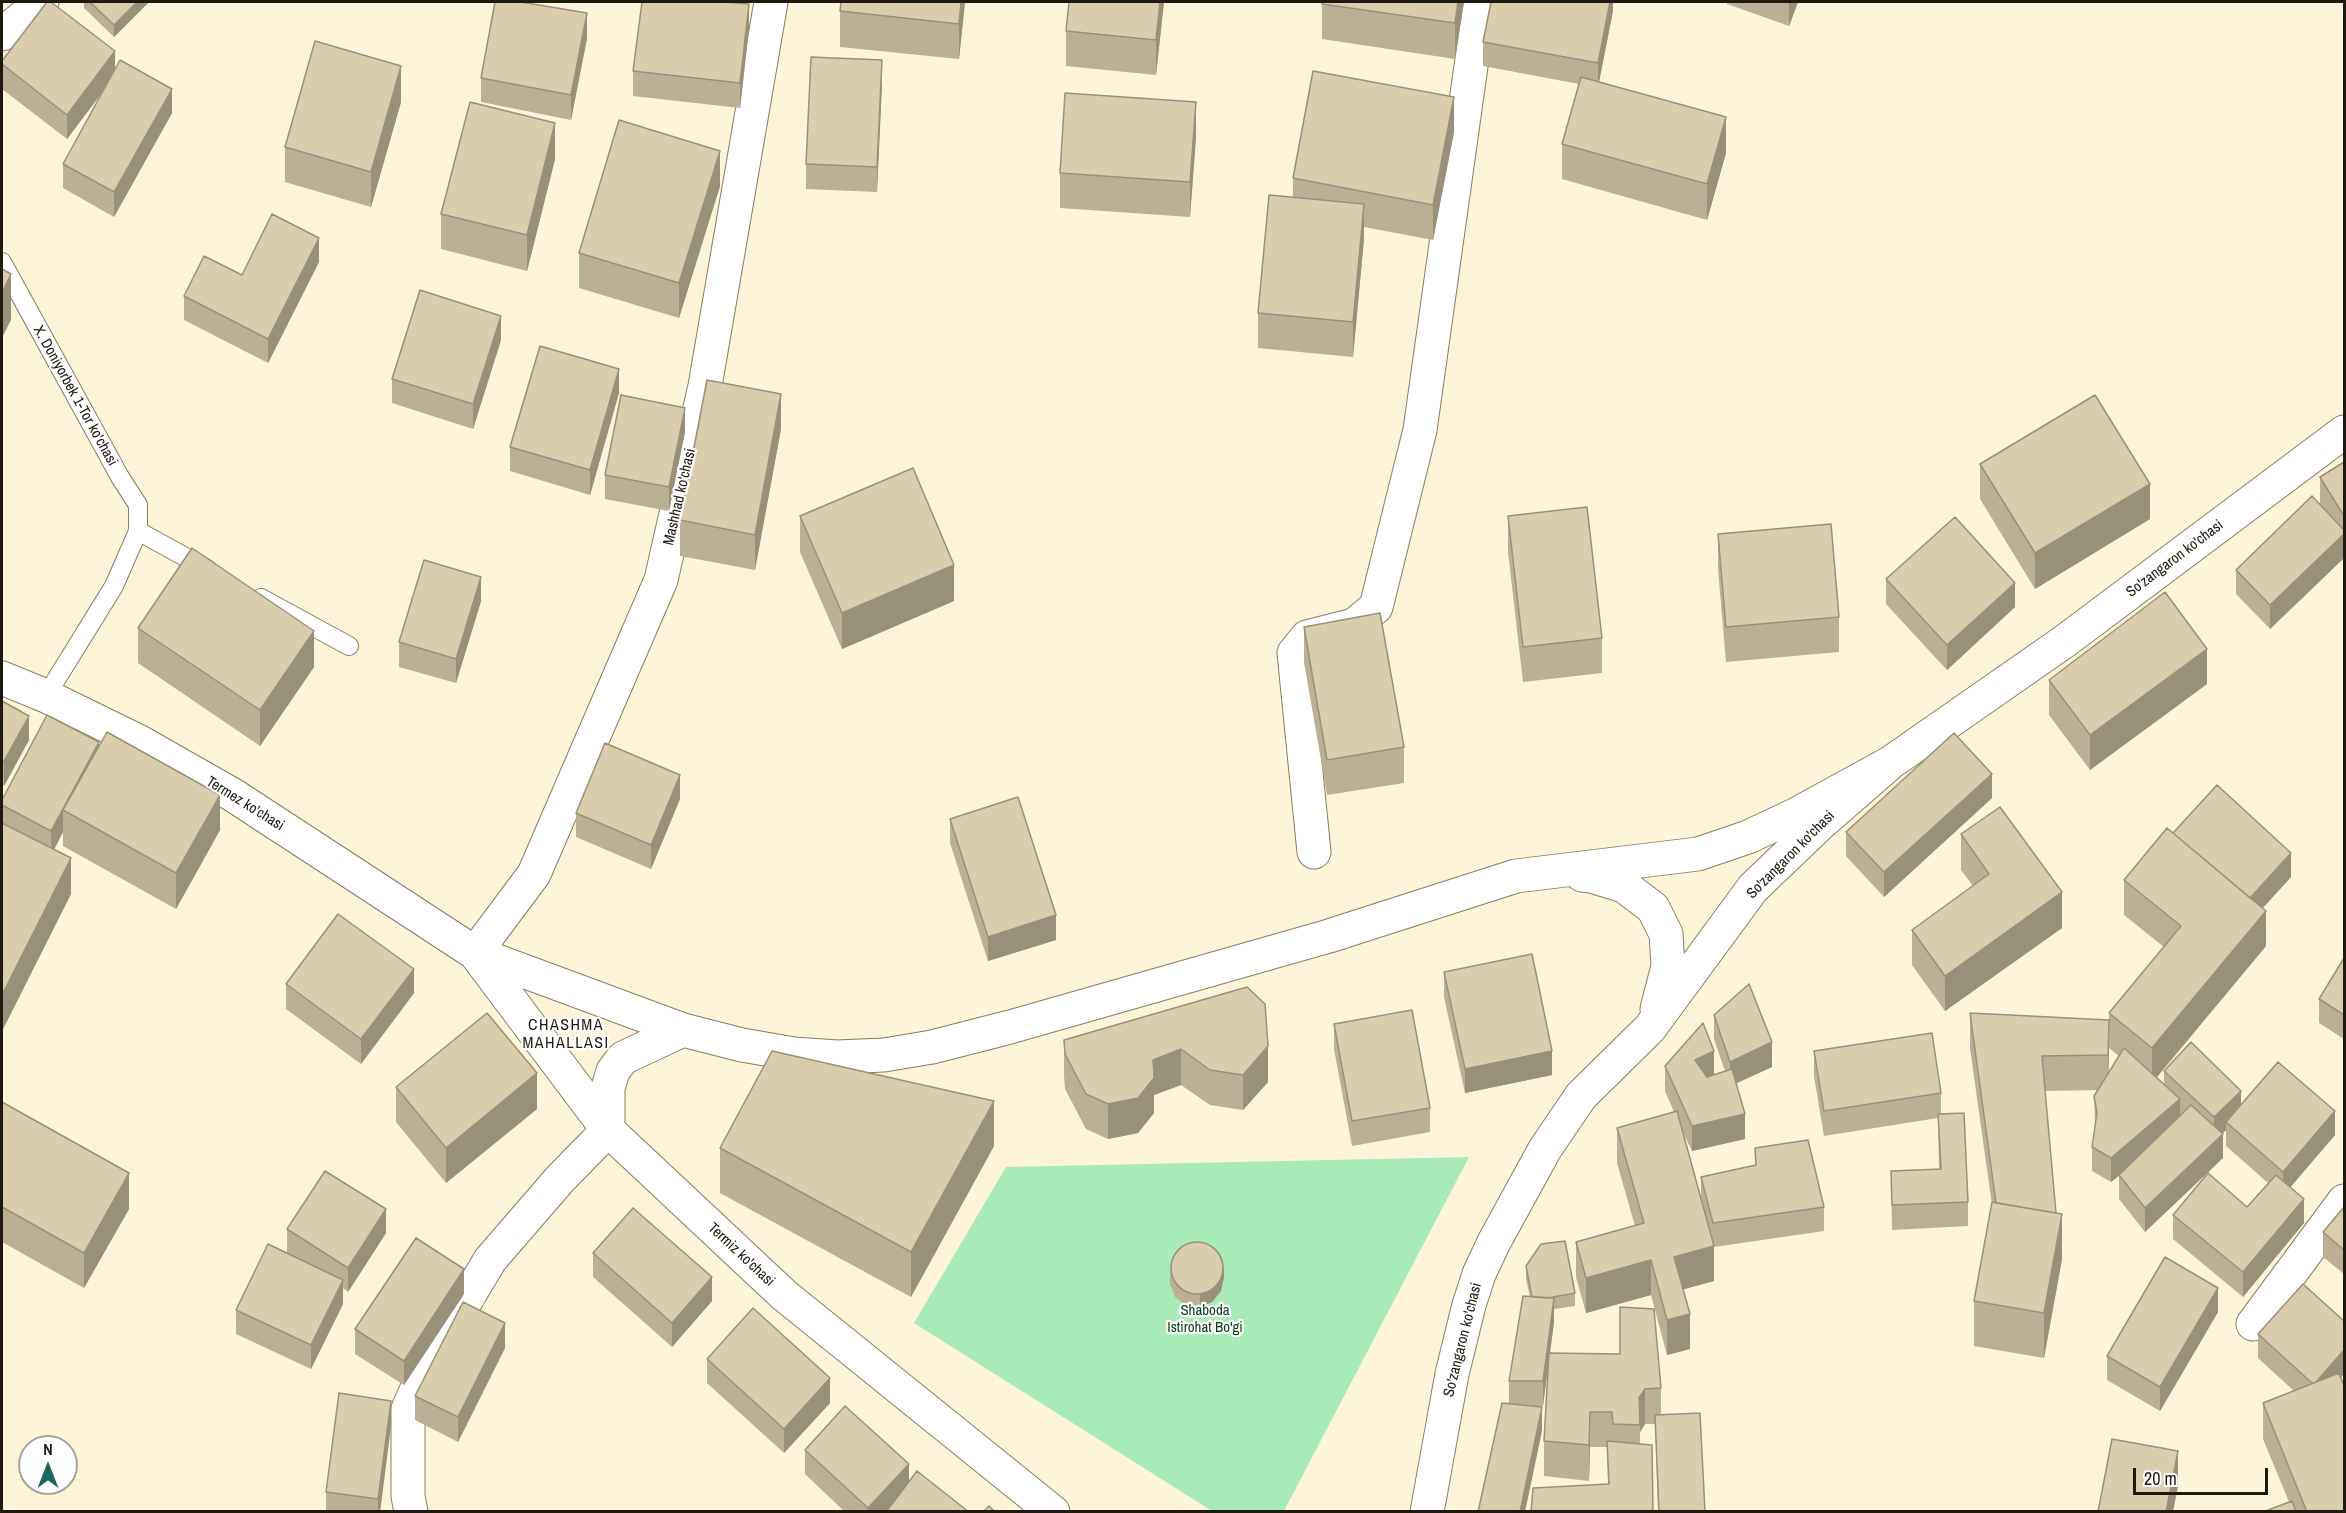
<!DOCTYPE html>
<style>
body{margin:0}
#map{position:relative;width:2346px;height:1513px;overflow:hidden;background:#fef4da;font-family:"Archivo Narrow",sans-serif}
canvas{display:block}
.frame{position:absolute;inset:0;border:3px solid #1f1a0f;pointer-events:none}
.north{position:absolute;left:18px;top:1435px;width:60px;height:60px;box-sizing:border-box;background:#fff;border:2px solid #a5a39f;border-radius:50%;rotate:0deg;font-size:16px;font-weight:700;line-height:24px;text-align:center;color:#1f1a0f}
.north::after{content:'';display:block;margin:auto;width:21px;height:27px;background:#1b6763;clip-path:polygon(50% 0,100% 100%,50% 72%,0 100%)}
.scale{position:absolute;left:2133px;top:1468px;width:135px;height:27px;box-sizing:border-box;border:3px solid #1f1a0f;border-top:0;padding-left:8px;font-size:18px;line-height:21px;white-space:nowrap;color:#1f1a0f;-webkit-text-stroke:4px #fff;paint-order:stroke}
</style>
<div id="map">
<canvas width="2346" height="1513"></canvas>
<div class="frame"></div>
<div class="north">N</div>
<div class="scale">20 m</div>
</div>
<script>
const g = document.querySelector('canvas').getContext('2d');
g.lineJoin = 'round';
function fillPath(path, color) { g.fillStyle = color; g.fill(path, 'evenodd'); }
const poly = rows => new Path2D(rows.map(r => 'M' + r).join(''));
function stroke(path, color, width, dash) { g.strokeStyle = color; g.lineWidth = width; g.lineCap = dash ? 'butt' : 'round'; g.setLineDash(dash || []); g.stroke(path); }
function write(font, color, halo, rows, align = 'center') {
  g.font = font + ' "Archivo Narrow",sans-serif'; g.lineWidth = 4.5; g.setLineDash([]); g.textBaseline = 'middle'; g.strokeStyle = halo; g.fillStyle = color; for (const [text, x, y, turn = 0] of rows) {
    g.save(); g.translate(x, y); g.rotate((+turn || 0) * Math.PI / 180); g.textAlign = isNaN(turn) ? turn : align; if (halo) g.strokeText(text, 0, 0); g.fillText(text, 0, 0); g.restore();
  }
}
fillPath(poly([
 [1469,1157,1284,1511,1212,1511,914,1323,1006,1167]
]), '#a9eab9');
const lane = poly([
 [2,262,120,477,138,505,138,531,114,586,46,696],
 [138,531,207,569],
 [261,598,349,646]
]);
const street = poly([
 [2,34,42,2],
 [1314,852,1294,653,1307,637,1354,625,1376,607,1420,430,1480,2],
 [475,953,534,874,661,580,705,386,771,2],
 [2253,1324,2344,1201],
 [411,1512,408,1496,408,1409,427,1366,490,1260,560,1179,608,1130]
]);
const secondary = poly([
 [2,678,46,696,140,742,233,795,475,953,683,1030,742,1045,794,1054,837,1057,884,1055,932,1047,1010,1027,1329,936,1516,876,1698,854,1748,837,1795,815,1890,763],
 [1582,875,1591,876,1624,886,1653,908,1666,934,1668,966,1657,1009],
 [475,953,608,1130,784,1295,1053,1512],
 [608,1130,608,1088,613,1071,623,1058,683,1030],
 [1427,1512,1452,1374,1469,1305,1479,1274,1494,1242,1545,1149,1581,1096,1650,1028,1753,888,1820,824,1890,763,2065,641,2344,432]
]);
stroke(lane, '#897d60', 20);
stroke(street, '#897d60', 35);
stroke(secondary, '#897d60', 35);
stroke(lane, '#fff', 18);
stroke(street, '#fff', 33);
stroke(secondary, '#fff', 33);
fillPath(poly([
 [84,2,149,2,114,37,84,8],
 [841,2,965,2,959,59,840,47,840,11],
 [1164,2,1156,75,1066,66,1066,31],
 [1464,2,1455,59,1322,39,1322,4],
 [1613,2,1613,11,1599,82,1726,153,1707,220,1562,179,1562,144,1579,84,1483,66,1483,42],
 [1727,2,1798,2,1789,26,1727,4],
 [749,29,740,108,633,96,633,71],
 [587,38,571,120,481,102,481,78],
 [2,61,115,68,172,113,114,217,63,188,63,164,102,93,67,139,2,89],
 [882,84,877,192,806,189,806,164],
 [401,102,371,207,285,182,285,147],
 [1454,132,1433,240,1364,227,1364,239,1353,357,1258,348,1258,313,1293,197,1293,178],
 [1196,137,1190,217,1060,208,1060,173],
 [555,159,527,271,441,249,441,214],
 [720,186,679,318,579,288,579,253],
 [319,262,268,363,184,320,184,296],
 [501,340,473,429,392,403,392,379],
 [619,393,590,495,510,471,510,447],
 [781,429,755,570,680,556,680,520],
 [685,432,669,511,605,499,605,475],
 [2344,462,2344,558,2270,629,2236,594,2236,570,2320,504,2320,477],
 [1980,464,2150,519,2035,589,1980,499],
 [800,516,954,601,842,649,800,552],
 [1508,516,1602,638,1602,673,1523,682,1508,552],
 [1718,534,1839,617,1839,652,1726,662,1718,569],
 [1886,579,2015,607,1947,670,1886,604],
 [481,601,456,683,399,667,399,642],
 [1304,627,1404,747,1404,783,1327,795,1304,662],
 [138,628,314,667,260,746,138,663],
 [2049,680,2207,684,2090,770,2049,715],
 [2,701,29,740,4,786,2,784],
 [99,747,220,830,176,909,63,846,63,832,54,850,71,894,2,1031,2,800],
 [1992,798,1884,897,1846,856,1846,832],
 [680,799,651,869,576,837,576,813],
 [950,819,1056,940,988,961,950,843],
 [1961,834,2062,928,1945,1011,1912,965,1912,930,1973,886,1961,870],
 [2173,834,2291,877,2263,908,2266,946,2157,1077,2164,1084,2164,1071,2241,1105,2335,1135,2290,1187,2304,1223,2243,1297,2173,1239,2173,1215,2247,1207,2268,1183,2226,1146,2226,1130,2222,1134,2223,1158,2145,1232,2119,1199,2119,1176,2111,1182,2092,1171,2092,1147,2095,1125,2094,1096,2098,1090,2045,1091,2056,1213,2062,1259,2044,1358,1974,1346,1974,1301,1992,1205,1970,1048,1970,1013,2109,1020,2109,1013,2164,947,2124,915,2124,880],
 [2109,1048,2119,1056,2108,1073],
 [2344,958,2344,1039,2319,1023,2319,999],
 [1444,972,1552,1075,1465,1093,1444,997],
 [286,984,414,993,361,1064,286,1009],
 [1247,987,1268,1082,1243,1110,1210,1105,1181,1085,1154,1095,1154,1113,1138,1133,1108,1139,1086,1129,1065,1089,1064,1076,1064,1040],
 [1714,1015,1772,1067,1737,1083,1745,1139,1692,1151,1681,1128,1701,1198,1701,1177,1755,1165,1755,1148,1824,1207,1824,1231,1714,1247,1714,1281,1683,1289,1690,1349,1667,1355,1651,1295,1586,1313,1576,1277,1576,1242,1635,1226,1617,1163,1617,1128,1674,1112,1665,1091,1665,1066,1714,1074,1725,1071,1714,1039],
 [1334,1024,1430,1108,1430,1132,1352,1146,1334,1049],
 [1814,1051,1941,1093,1941,1114,1968,1202,1968,1226,1892,1230,1891,1171,1939,1169,1938,1118,1824,1136,1814,1076],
 [396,1087,537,1109,446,1183,396,1122],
 [2,1102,129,1209,84,1288,2,1242],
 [994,1146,911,1297,720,1193,720,1148],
 [2344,1207,2344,1274,2323,1257,2323,1232],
 [287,1229,386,1233,348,1292,343,1288,343,1304,311,1369,236,1334,236,1310,287,1253],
 [593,1253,712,1301,672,1347,593,1277],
 [1526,1266,1575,1293,1575,1306,1554,1309,1554,1322,1550,1353,1661,1388,1661,1415,1705,1512,1658,1512,1655,1424,1645,1424,1640,1432,1640,1444,1653,1512,1608,1484,1607,1447,1590,1447,1589,1481,1544,1476,1544,1441,1549,1357,1543,1406,1529,1406,1542,1431,1509,1404,1509,1381,1530,1297,1526,1279],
 [1170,1271,1224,1277,1221,1291,1212,1302,1200,1307,1186,1305,1175,1297,1170,1284],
 [464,1294,404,1385,355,1354,355,1329],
 [2218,1312,2160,1411,2107,1380,2107,1356],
 [2258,1334,2341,1378,2344,1512,2263,1512,2289,1502,2263,1439,2263,1403,2294,1391,2258,1358],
 [505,1348,458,1442,415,1420,415,1396],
 [707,1359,830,1403,784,1453,707,1383],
 [391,1425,380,1512,326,1512,326,1492],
 [805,1450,909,1482,969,1512,845,1512,805,1474]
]), '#bbb096');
fillPath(poly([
 [137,2,149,2,114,37,114,25],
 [961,2,965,2,959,59,959,24],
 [1160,2,1164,2,1156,75,1156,40],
 [1458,2,1464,2,1455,59,1455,23],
 [1610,2,1613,2,1613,11,1598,87,1598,63],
 [1789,2,1798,2,1789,26],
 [749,4,749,29,740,108,740,83],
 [587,13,587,38,571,120,571,95],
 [115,51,115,75,67,139,67,115],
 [882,60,882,84,877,192,877,167],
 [401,66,401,102,371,207,371,172],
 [172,89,172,113,114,217,114,192],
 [1454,97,1454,132,1433,240,1433,205],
 [1196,102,1196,137,1190,217,1190,182],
 [1726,117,1726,153,1707,220,1707,184],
 [555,123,555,159,527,271,527,235],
 [720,151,720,186,679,318,679,283],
 [1364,204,1364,239,1353,357,1353,322],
 [319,238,319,262,268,363,268,339],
 [11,274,11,320,2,338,2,293],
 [501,316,501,340,473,429,473,404],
 [619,369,619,393,590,495,590,470],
 [781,394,781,429,755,570,755,535],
 [685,408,685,432,669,511,669,487],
 [2150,484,2150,519,2035,589,2035,553],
 [2344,534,2344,558,2270,629,2270,605],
 [954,565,954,601,842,649,842,613],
 [481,577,481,601,456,683,456,659],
 [2015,583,2015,607,1947,670,1947,645],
 [314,631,314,667,260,746,260,710],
 [2207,649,2207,684,2090,770,2090,735],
 [29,716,29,740,4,786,4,761],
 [99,742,99,766,63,810,63,832,51,855,51,831],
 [1992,774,1992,798,1884,897,1884,872],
 [680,775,680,799,651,869,651,845],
 [220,795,220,830,176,909,176,873],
 [2291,853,2291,877,2247,925,2247,901],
 [71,858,71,894,2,1031,2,995],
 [2062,892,2062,928,1945,1011,1945,976],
 [2266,911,2266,946,2152,1083,2152,1048],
 [1056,915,1056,940,988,961,988,937],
 [414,969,414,993,361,1064,361,1039],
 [2109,1020,2109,1055,2108,1090,2108,1055],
 [1772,1042,1772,1067,1730,1086,1730,1062],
 [1268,1046,1268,1082,1243,1110,1243,1075],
 [1181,1049,1181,1085,1154,1095,1154,1113,1138,1133,1108,1139,1108,1104,1153,1060],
 [1552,1051,1552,1075,1465,1093,1465,1069],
 [1714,1051,1714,1075,1695,1084,1695,1060],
 [537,1073,537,1109,446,1183,446,1148],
 [2241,1091,2241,1115,2226,1122,2226,1130,2214,1142,2214,1117],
 [2180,1099,2180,1123,2111,1182,2111,1158],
 [994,1101,994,1146,911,1297,911,1252],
 [2335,1111,2335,1135,2283,1196,2283,1172],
 [1745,1114,1745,1139,1692,1151,1692,1126],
 [2223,1134,2223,1158,2145,1232,2145,1208],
 [129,1173,129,1209,84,1288,84,1253],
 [2304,1199,2304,1223,2243,1297,2243,1272],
 [386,1209,386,1233,348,1292,348,1268],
 [2062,1214,2062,1259,2044,1358,2044,1313],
 [1714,1246,1714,1281,1674,1292,1674,1257],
 [1651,1260,1651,1295,1586,1313,1586,1278],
 [1224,1265,1224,1277,1221,1291,1212,1302,1200,1307,1200,1295],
 [464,1269,464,1294,404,1385,404,1361],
 [712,1277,712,1301,672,1347,672,1323],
 [343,1280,343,1304,311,1369,311,1345],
 [2218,1288,2218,1312,2160,1411,2160,1387],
 [1554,1298,1554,1322,1543,1406,1543,1381],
 [1690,1314,1690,1349,1667,1355,1667,1320],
 [505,1323,505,1348,458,1442,458,1417],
 [2344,1350,2344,1374,2314,1409,2314,1384],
 [830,1378,830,1403,784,1453,784,1429],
 [1645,1389,1645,1424,1640,1432,1639,1398],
 [391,1401,391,1425,380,1512,378,1512,378,1499],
 [1542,1407,1542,1431,1525,1512,1520,1512],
 [1590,1412,1590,1447,1589,1481,1589,1445],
 [2178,1451,2178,1486,2173,1512,2166,1512],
 [909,1464,909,1488,887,1512,868,1512,868,1508]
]), '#99907a');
const building = poly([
 [47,2,51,2,115,51,67,115,2,64,2,61,47,2],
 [90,2,137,2,114,25,90,2],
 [495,2,521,2,587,13,571,95,481,78,495,2],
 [642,2,725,2,749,4,740,83,633,71,642,2],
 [841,2,961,2,959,24,840,11,841,2],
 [1069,2,1160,2,1156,40,1066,31,1069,2],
 [1322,2,1458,2,1455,23,1322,4,1322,2],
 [1491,2,1610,2,1598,63,1483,42,1491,2],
 [315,41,401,66,371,172,285,147,315,41],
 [811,57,882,60,877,167,806,164,811,57],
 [120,60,172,89,114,192,63,164,120,60],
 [1313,71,1454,97,1433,205,1293,178,1313,71],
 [1581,77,1726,117,1707,184,1562,144,1581,77],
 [1065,93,1196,102,1190,182,1060,173,1065,93],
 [470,102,555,123,527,235,441,214,470,102],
 [619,120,720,151,679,283,579,253,619,120],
 [1269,195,1364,204,1353,322,1258,313,1269,195],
 [272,214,319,238,268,339,184,296,204,256,242,275,272,214],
 [2,269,11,274,2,293,2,269],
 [420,290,501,316,473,404,392,379,420,290],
 [540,346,619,369,590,470,510,447,540,346],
 [707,380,781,394,755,535,680,520,707,380],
 [621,395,685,408,669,487,605,475,621,395],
 [2095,395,2150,484,2035,553,1980,464,2095,395],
 [2344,462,2344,516,2320,477,2344,462],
 [913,468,954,565,842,613,800,516,913,468],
 [2312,496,2344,530,2344,534,2270,605,2236,570,2312,496],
 [1587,507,1602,638,1523,647,1508,516,1587,507],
 [1955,517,2015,583,1947,645,1886,579,1955,517],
 [1831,524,1839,617,1726,627,1718,534,1831,524],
 [192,548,314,631,260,710,138,628,192,548],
 [424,560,481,577,456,659,399,642,424,560],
 [2165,592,2207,649,2090,735,2049,680,2165,592],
 [1380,613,1404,747,1327,760,1304,627,1380,613],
 [2,701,29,716,4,761,2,760,2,701],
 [47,715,99,742,51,831,2,805,2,800,47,715],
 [107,732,220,795,176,873,63,810,107,732],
 [1954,733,1992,774,1884,872,1846,832,1954,733],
 [605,743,680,775,651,845,576,813,605,743],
 [2217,785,2291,853,2250,898,2173,833,2217,785],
 [1018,797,1056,915,988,937,950,819,1018,797],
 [2000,807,2062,892,1945,976,1912,930,1989,874,1961,834,2000,807],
 [2,823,71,858,2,995,2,823],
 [2167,828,2266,911,2152,1048,2109,1013,2181,926,2124,880,2167,828],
 [338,914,414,969,361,1039,286,984,338,914],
 [1532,954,1552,1051,1465,1069,1444,972,1532,954],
 [2344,958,2344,1015,2319,999,2344,958],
 [1749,984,1772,1042,1730,1062,1714,1015,1749,984],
 [1247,987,1265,1004,1268,1046,1243,1075,1210,1070,1181,1049,1153,1060,1154,1078,1138,1098,1108,1104,1086,1094,1065,1054,1064,1040,1247,987],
 [1412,1010,1430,1108,1352,1121,1334,1024,1412,1010],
 [487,1013,537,1073,446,1148,396,1087,487,1013],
 [1970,1013,2109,1020,2108,1055,2042,1056,2056,1213,1996,1203,1970,1013],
 [1703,1023,1714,1051,1695,1060,1707,1077,1732,1069,1745,1114,1692,1126,1665,1066,1703,1023],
 [1932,1033,1941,1093,1824,1111,1814,1051,1932,1033],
 [2191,1042,2241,1091,2214,1117,2164,1071,2191,1042],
 [2124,1048,2180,1099,2111,1158,2092,1147,2097,1113,2094,1096,2124,1048],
 [772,1051,994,1101,911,1252,720,1148,772,1051],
 [2278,1062,2335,1111,2283,1172,2226,1122,2278,1062],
 [2,1102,129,1173,84,1253,2,1207,2,1102],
 [2191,1105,2223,1134,2145,1208,2119,1175,2191,1105],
 [1677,1111,1714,1246,1674,1257,1690,1314,1667,1320,1651,1260,1586,1278,1576,1242,1644,1223,1617,1128,1677,1111],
 [1964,1113,1968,1202,1892,1205,1891,1171,1941,1169,1938,1114,1964,1113],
 [1808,1140,1824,1207,1713,1223,1701,1177,1756,1165,1755,1148,1808,1140],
 [325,1171,386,1209,348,1268,287,1229,325,1171],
 [2208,1173,2247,1207,2276,1175,2304,1199,2243,1272,2173,1215,2208,1173],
 [1992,1202,2062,1214,2044,1313,1974,1301,1992,1202],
 [2344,1207,2344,1250,2323,1232,2344,1207],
 [633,1208,712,1277,672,1323,593,1253,633,1208],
 [416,1238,464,1269,404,1361,355,1329,416,1238],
 [1565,1241,1575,1293,1548,1298,1532,1297,1526,1266,1541,1244,1565,1241],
 '1171 1268a26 26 0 1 1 52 0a26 26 0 1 1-52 0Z',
 [268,1244,343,1280,311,1345,236,1310,268,1244],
 [2165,1257,2218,1288,2160,1387,2107,1356,2165,1257],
 [2303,1284,2344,1321,2344,1350,2316,1382,2312,1383,2258,1334,2303,1284],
 [1523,1296,1554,1298,1543,1381,1509,1381,1523,1296],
 [463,1302,505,1323,458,1417,415,1396,463,1302],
 [1620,1307,1654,1309,1661,1388,1645,1389,1639,1398,1640,1425,1613,1424,1612,1412,1590,1412,1589,1445,1544,1441,1549,1353,1620,1354,1620,1307],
 [753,1308,830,1378,784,1429,707,1359,753,1308],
 [2339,1373,2344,1386,2344,1512,2307,1512,2263,1403,2339,1373],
 [339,1393,391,1401,378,1499,326,1492,339,1393],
 [1502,1403,1542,1407,1520,1512,1478,1512,1502,1403],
 [845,1406,909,1464,868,1508,805,1450,845,1406],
 [1700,1413,1705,1512,1659,1512,1655,1415,1700,1413],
 [2112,1439,2178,1451,2166,1512,2098,1512,2112,1439],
 [1607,1441,1652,1445,1653,1512,1531,1512,1533,1488,1609,1484,1607,1441],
 [917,1471,969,1512,886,1512,917,1471],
 [2292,1501,2296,1512,2263,1512,2292,1501],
 [989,1506,995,1512,983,1512,989,1506]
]);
fillPath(building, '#dacdae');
stroke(building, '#99907a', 1.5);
write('15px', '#1f1a0f', '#fff', [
 ["X. Doniyorbek 1-Tor ko'chasi",75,396,61],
 ["Mashhad ko'chasi",680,497,-77],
 ["So'zangaron ko'chasi",2175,559,-37],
 ["Termez ko'chasi",245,804,32],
 ["So'zangaron ko'chasi",1791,855,-45],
 ["Termiz ko'chasi",741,1255,43],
 ["So'zangaron ko'chasi",1463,1340,-76]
]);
write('15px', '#083a1c', '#fff', [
 ["Shaboda",1205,1311],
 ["Istirohat Bo'gi",1205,1328]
]);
g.letterSpacing = '1.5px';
write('16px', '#1f1a0f', '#fff', [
 ["CHASHMA",566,1026],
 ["MAHALLASI",566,1044]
]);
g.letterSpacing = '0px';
</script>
